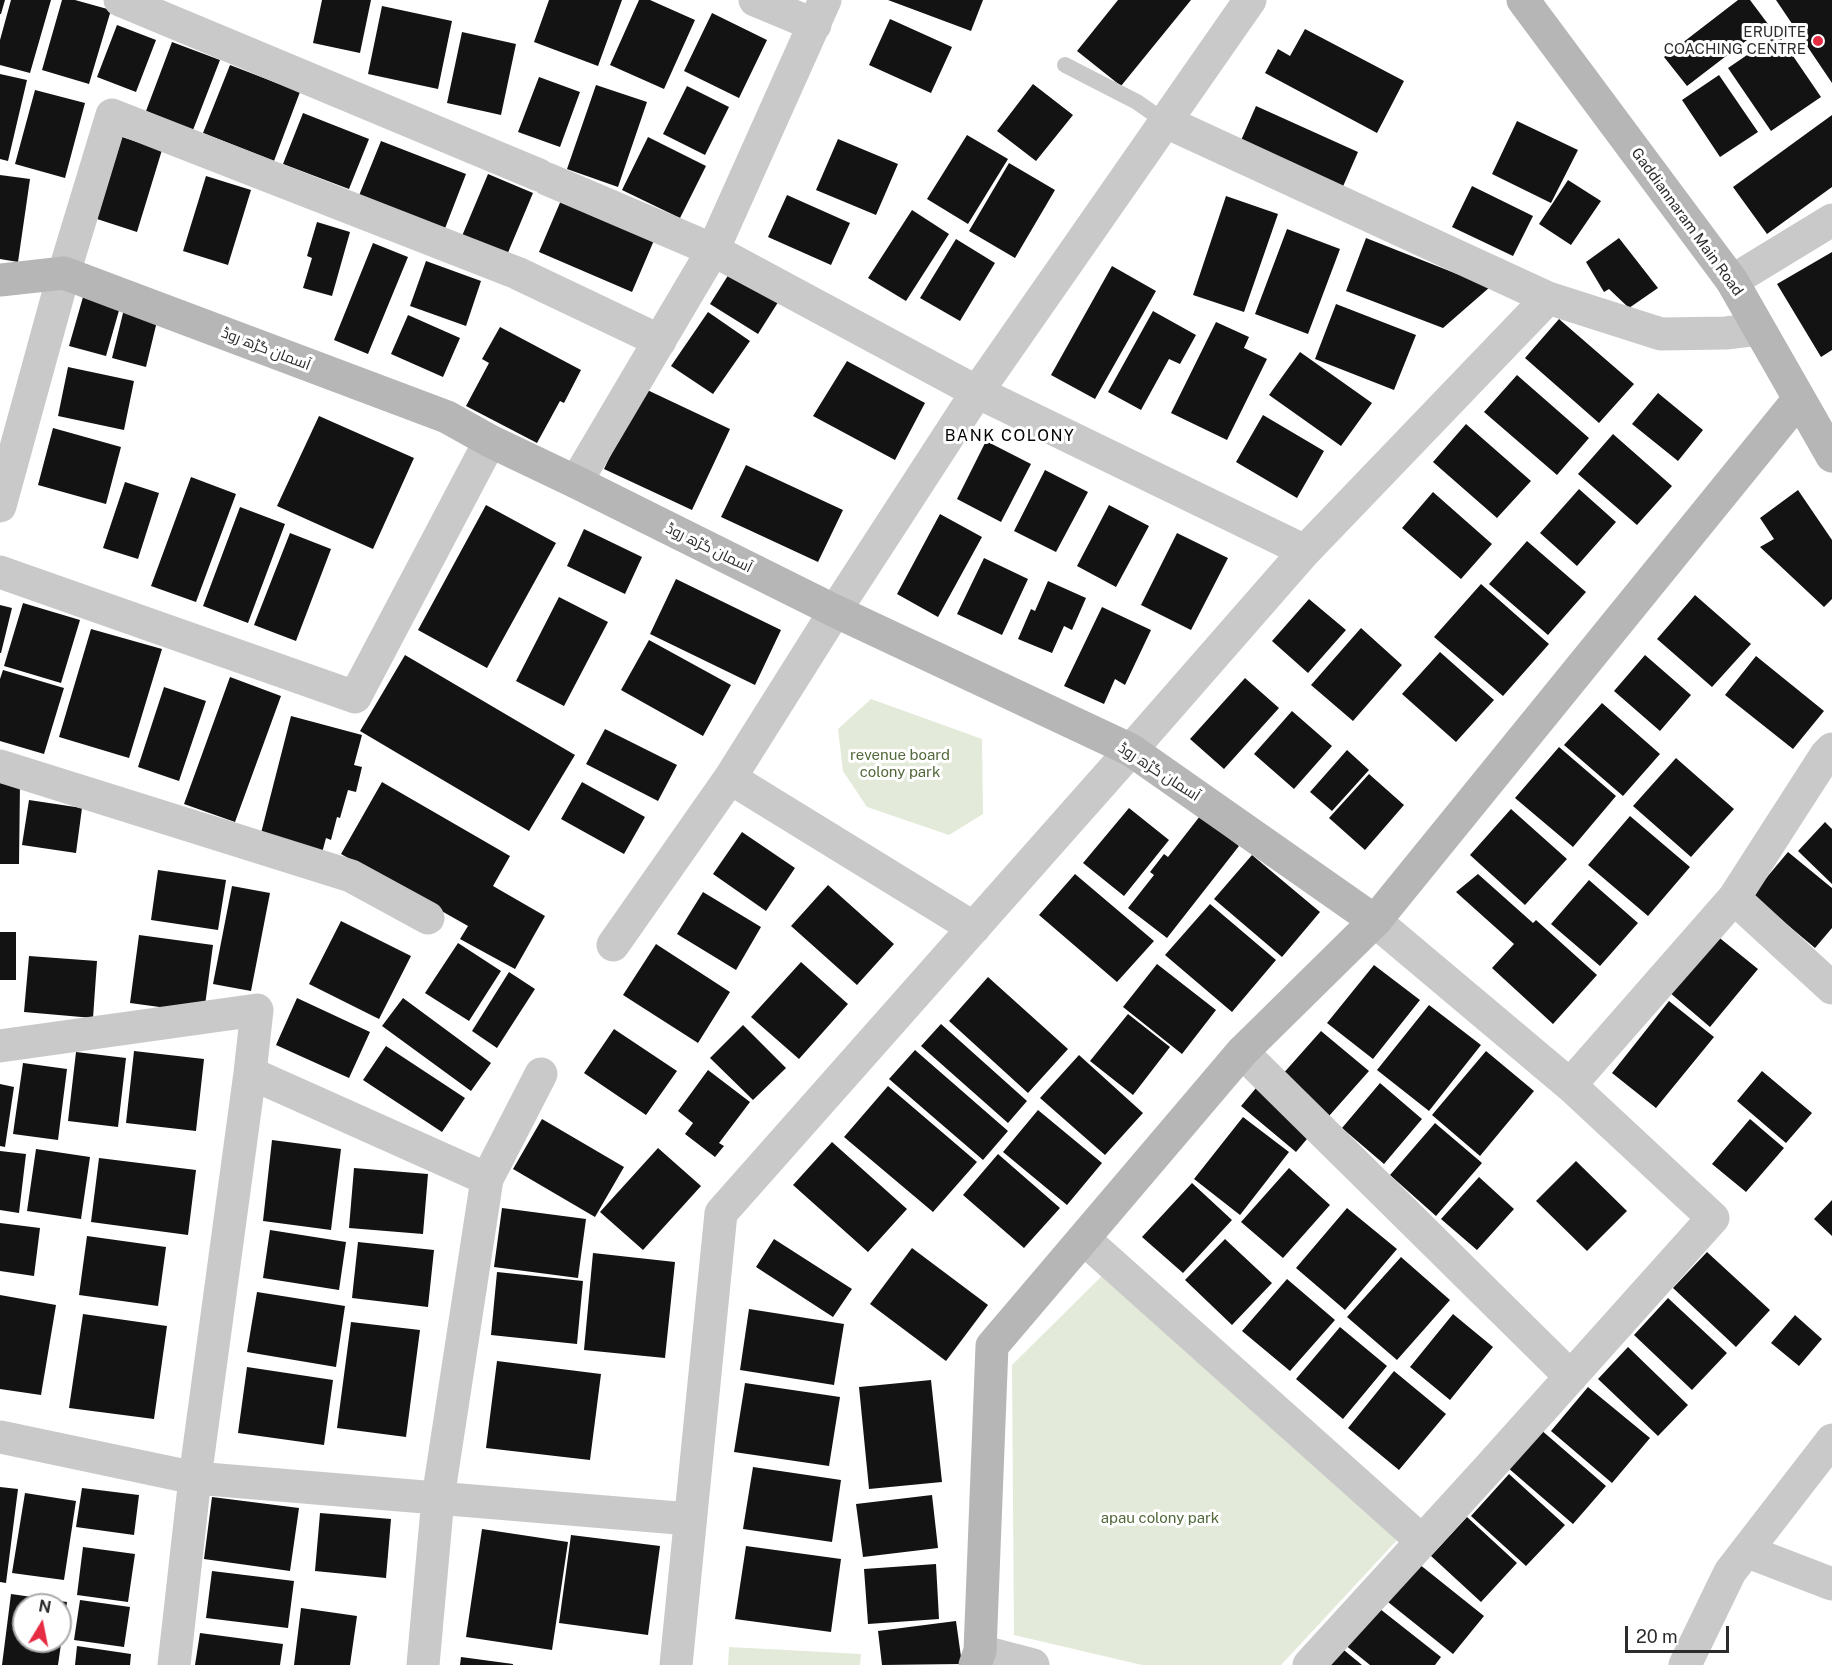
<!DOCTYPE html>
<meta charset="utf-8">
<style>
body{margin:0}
#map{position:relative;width:1832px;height:1665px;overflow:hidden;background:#fff;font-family:"Public Sans",sans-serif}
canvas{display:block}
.north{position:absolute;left:12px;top:1593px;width:60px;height:60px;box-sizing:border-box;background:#fff;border:2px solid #ababab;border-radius:50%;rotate:10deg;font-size:16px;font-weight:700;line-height:24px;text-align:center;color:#2c2c2c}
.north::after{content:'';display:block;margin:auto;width:21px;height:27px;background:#e62c43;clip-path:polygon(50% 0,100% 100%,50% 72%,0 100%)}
.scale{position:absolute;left:1625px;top:1626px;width:104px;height:27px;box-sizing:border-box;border:3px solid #2c2c2c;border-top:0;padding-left:8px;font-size:18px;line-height:21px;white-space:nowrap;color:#2c2c2c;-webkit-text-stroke:4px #fff;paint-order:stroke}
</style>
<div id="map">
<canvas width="1832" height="1665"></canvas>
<div class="north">N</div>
<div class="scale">20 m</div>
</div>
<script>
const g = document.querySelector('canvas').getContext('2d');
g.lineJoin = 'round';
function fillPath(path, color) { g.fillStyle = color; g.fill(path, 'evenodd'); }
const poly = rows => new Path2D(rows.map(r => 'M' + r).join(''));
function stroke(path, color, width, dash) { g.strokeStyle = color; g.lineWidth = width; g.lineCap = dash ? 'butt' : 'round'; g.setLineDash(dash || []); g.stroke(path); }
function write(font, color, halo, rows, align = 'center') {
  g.font = font + ' "Public Sans",Cairo,sans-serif'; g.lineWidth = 6; g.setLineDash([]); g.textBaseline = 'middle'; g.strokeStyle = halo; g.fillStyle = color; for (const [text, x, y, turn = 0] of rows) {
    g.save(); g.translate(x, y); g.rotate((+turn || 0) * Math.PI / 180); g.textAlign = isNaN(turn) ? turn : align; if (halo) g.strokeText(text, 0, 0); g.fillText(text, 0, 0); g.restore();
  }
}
fillPath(poly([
 [871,699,982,739,983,814,949,835,867,807,843,771,838,729],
 [1108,1270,1398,1539,1281,1665,1142,1665,1014,1635,1012,1365],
 [729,1647,861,1654,860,1665,728,1665]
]), '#e3ead9');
fillPath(poly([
 [0,0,5,0,1,14,0,14],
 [11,0,51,0,30,73,0,65,0,40],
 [62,0,75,0,111,10,89,84,42,70],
 [322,0,371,0,360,53,313,43],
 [549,0,622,0,598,66,534,42],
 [639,0,650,0,695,20,664,89,610,65],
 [888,0,983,0,971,31],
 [1118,0,1191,0,1121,86,1077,51],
 [1738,0,1750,0,1768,24,1687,86,1664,57],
 [1776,0,1832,0,1832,83],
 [382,6,452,21,438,89,368,74],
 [712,13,767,40,739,98,684,71],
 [890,19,952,47,931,93,869,65],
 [117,25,156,40,136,92,97,77],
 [1305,29,1404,81,1377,133,1265,73,1278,49,1290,56],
 [462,32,516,44,501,115,447,103],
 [1778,34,1821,97,1771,131,1728,68],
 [172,42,220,60,193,130,146,111],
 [230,65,300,92,274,161,203,133],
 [0,74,27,80,8,161,0,159],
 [1719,75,1758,132,1720,157,1682,100],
 [539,77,580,92,560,147,518,132],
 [1033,84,1073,115,1036,161,997,131],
 [596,85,647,102,618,187,567,169],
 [687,86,729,107,705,155,663,134],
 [35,90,85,103,65,178,15,164],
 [1256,106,1358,152,1341,191,1239,145],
 [303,113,369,139,349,189,283,164],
 [1832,115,1832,187,1767,234,1733,187],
 [1517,121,1578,150,1551,203,1492,174],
 [967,135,1008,159,968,224,927,199],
 [122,137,162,150,137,232,97,219],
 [648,137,706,166,680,218,622,190],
 [838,139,898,164,876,215,816,190],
 [381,141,466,174,444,231,358,198],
 [1009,163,1055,190,1015,258,969,231],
 [488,174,533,193,507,255,462,236],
 [0,175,30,179,18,262,0,259],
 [206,176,251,190,228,265,183,251],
 [1568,180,1601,201,1571,245,1539,224],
 [1472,186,1533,216,1513,256,1452,227],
 [787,195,850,223,831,265,768,237],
 [1226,196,1278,214,1244,312,1193,295],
 [562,198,655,238,632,292,539,252],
 [912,210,949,234,906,301,868,278],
 [317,222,350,232,332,296,303,288,312,258,307,256],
 [1287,229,1340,249,1308,334,1255,314],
 [1366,238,1490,287,1443,328,1346,291],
 [1619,238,1658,288,1629,308,1609,289,1604,292,1586,262],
 [956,239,995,263,960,321,920,298],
 [373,243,408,257,368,354,334,340],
 [1832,252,1832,350,1821,357,1777,284],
 [426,261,481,281,466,326,410,306],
 [734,266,782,296,758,334,710,304],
 [1112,266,1156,291,1095,399,1051,375],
 [85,290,122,300,106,356,69,346],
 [1336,304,1416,335,1394,390,1315,359],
 [124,309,158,317,146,367,112,358],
 [1153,311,1196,335,1180,364,1169,359,1141,410,1108,392],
 [708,312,750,341,713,394,671,366],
 [408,315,460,338,443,377,391,354],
 [1559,319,1634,384,1599,423,1525,358],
 [1216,322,1249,337,1244,348,1267,359,1227,440,1171,413],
 [500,327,581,370,564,403,560,401,537,443,466,406,489,363,482,359],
 [1300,352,1372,403,1341,446,1269,395],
 [847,361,925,403,895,460,813,416],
 [68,367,134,381,124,430,58,416],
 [1517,375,1589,438,1557,475,1484,412],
 [643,388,730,429,692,510,604,469],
 [1658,393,1703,430,1678,461,1632,424],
 [1263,415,1324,451,1297,498,1236,462],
 [319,416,414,458,373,549,277,506],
 [1466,424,1531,481,1497,518,1433,462],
 [53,428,121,447,106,504,38,485],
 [1613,434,1672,486,1637,525,1578,474],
 [986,441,1031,464,1001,522,957,499],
 [746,465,843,510,818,562,721,517],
 [1045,470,1088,492,1056,552,1014,531],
 [191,477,236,494,196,602,151,586],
 [125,482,159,493,138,559,103,548],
 [1579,489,1616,522,1577,566,1540,533],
 [1798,490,1832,540,1832,599,1824,607,1760,547,1774,539,1760,518],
 [1433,492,1492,544,1461,579,1402,528],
 [486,505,556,543,487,668,418,630],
 [1109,505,1149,526,1116,587,1077,566],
 [240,507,285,524,248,623,203,606],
 [940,514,982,537,938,617,897,594],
 [584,529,642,557,625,594,567,566],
 [290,533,331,549,296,641,254,625],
 [1177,533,1228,558,1191,630,1141,605],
 [1527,541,1586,592,1548,635,1489,584],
 [984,558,1028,579,1002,635,957,614],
 [676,579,781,630,755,685,650,634],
 [1048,581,1086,598,1072,630,1064,626,1052,653,1018,639,1031,609,1035,611],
 [1481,584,1549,644,1503,696,1434,637],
 [1695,595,1751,644,1712,687,1657,639],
 [559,597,608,622,564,706,516,681],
 [1309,599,1346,630,1308,673,1272,641],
 [23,603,80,620,61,683,4,666],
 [0,605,12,608,1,653,0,653],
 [1102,607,1151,630,1125,685,1115,679,1104,704,1064,686],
 [1361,628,1402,665,1353,721,1311,685],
 [91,629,162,649,129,758,59,737],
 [649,640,731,685,703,736,621,690],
 [1440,652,1494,700,1456,742,1402,694],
 [405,655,575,755,529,831,360,731],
 [1645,655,1691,695,1660,731,1614,691],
 [1756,656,1824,711,1793,749,1725,695],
 [3,670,64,688,44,754,0,741,0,679],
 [230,677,281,696,235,822,184,804],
 [1245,678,1279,708,1224,769,1190,739],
 [164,687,206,701,179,781,138,767],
 [1602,703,1660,754,1623,796,1564,745],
 [1292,711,1332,746,1294,789,1254,754],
 [291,716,362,735,354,765,362,767,356,792,348,790,340,818,337,817,331,840,326,838,322,853,260,837],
 [605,729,677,765,658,801,586,764],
 [1559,747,1616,796,1573,847,1515,798],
 [1347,750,1369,770,1332,811,1310,792],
 [1676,758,1734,809,1691,857,1633,806],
 [1369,774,1404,805,1365,850,1329,818],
 [0,782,20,783,19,864,0,864],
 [382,782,510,856,493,886,545,916,515,969,460,939,468,926,341,854],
 [582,782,645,817,624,854,561,819],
 [29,800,82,808,76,853,22,845],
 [1129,808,1169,840,1124,896,1083,863],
 [1511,809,1567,859,1525,905,1470,855],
 [1200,816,1239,846,1167,938,1128,908,1154,875,1150,872,1164,854,1168,857],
 [1630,816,1690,867,1648,916,1588,865],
 [1825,822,1832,829,1832,884,1798,851],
 [742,832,795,868,766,911,713,874],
 [1788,852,1832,888,1832,928,1815,948,1752,895],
 [1252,855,1320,912,1282,957,1214,899],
 [158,870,226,880,218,930,151,920],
 [1075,874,1154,941,1117,982,1039,915],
 [1478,874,1533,923,1536,920,1597,975,1553,1024,1492,968,1514,944,1456,892],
 [1589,880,1638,923,1600,966,1551,924],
 [828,885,894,944,857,985,791,926],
 [232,886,270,893,251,991,213,984],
 [703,892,761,927,736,970,677,934],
 [1210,904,1276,960,1232,1012,1165,955],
 [341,921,411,956,379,1019,309,984],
 [0,932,16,932,16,980,0,980],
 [139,935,213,945,204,1013,130,1003],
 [1716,935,1758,969,1710,1027,1669,992],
 [458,943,501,971,469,1021,425,993],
 [656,944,730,992,698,1043,623,995],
 [29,956,97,961,93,1018,24,1012],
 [801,962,848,1004,799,1059,751,1017],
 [1157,964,1216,1010,1182,1054,1123,1007],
 [1374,965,1420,1000,1373,1059,1327,1023],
 [509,972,535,989,497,1048,472,1031],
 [988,977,1068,1049,1028,1093,949,1021],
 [297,998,370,1032,349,1078,276,1045],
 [403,998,491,1063,471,1091,382,1026],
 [1669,1001,1714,1037,1656,1108,1612,1073],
 [1429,1005,1481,1045,1429,1111,1377,1070],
 [1128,1014,1170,1047,1133,1095,1090,1061],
 [941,1024,1027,1101,1008,1123,921,1046],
 [743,1025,786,1068,753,1100,710,1058],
 [614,1029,677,1071,646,1115,584,1073],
 [1321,1031,1369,1071,1329,1116,1281,1076],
 [386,1046,465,1098,442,1132,363,1080],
 [915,1050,1008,1131,983,1160,889,1079],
 [134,1051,204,1059,196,1131,126,1123],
 [1486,1051,1534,1091,1480,1156,1432,1115],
 [76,1052,126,1058,118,1127,68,1121],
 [1079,1055,1143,1113,1105,1155,1040,1098],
 [23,1063,67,1069,58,1140,13,1134],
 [708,1070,750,1102,719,1143,724,1146,715,1157,685,1134,693,1123,678,1111],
 [1762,1071,1812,1113,1786,1143,1737,1101],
 [1261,1082,1317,1127,1296,1152,1241,1106],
 [1380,1083,1422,1119,1384,1164,1342,1128],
 [0,1084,14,1087,5,1147,0,1146],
 [888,1086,977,1162,933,1212,844,1137],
 [1038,1110,1102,1163,1067,1205,1003,1152],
 [1243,1117,1289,1152,1240,1215,1194,1179],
 [542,1119,624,1167,595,1217,513,1169],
 [1750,1119,1784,1148,1746,1192,1712,1164],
 [1435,1123,1482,1163,1436,1216,1390,1175],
 [272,1140,341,1149,331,1230,263,1221],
 [832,1142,907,1209,868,1252,793,1185],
 [658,1148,701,1186,643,1250,600,1212],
 [36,1149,90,1157,81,1219,27,1211],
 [0,1151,26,1154,19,1213,0,1210],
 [998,1154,1060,1208,1024,1248,963,1195],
 [99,1158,196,1170,188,1235,91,1222],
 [1576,1161,1627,1211,1587,1251,1536,1201],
 [354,1168,428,1174,423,1234,349,1228],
 [1289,1168,1330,1205,1283,1258,1241,1222],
 [1479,1177,1514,1209,1477,1250,1441,1219],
 [1192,1183,1232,1220,1183,1273,1142,1237],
 [1832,1200,1832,1236,1814,1219],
 [502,1208,586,1219,578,1278,494,1267],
 [1347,1208,1397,1249,1345,1310,1296,1268],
 [0,1223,40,1228,34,1276,0,1271],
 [270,1230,346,1242,339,1290,263,1278],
 [87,1236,166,1247,158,1306,79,1295],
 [774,1239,852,1289,833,1317,756,1267],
 [1225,1239,1272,1283,1232,1325,1185,1280],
 [358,1242,434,1250,428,1307,352,1298],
 [912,1248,988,1305,946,1361,870,1304],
 [1707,1252,1770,1310,1736,1347,1673,1288],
 [593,1253,675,1262,665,1358,584,1350],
 [1401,1257,1450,1300,1397,1360,1347,1317],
 [497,1272,583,1281,577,1344,491,1335],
 [1287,1279,1335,1320,1290,1371,1242,1331],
 [257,1292,345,1306,336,1367,247,1352],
 [0,1295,56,1305,41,1395,0,1389],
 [1668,1298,1727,1353,1692,1390,1634,1335],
 [749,1309,844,1324,834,1385,740,1370],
 [83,1314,167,1326,154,1419,69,1408],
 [1453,1314,1493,1347,1450,1400,1410,1367],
 [1795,1315,1822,1339,1799,1366,1771,1343],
 [351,1322,420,1330,406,1437,337,1428],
 [1340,1327,1387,1366,1343,1419,1296,1379],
 [1628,1347,1688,1405,1658,1436,1598,1379],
 [497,1361,601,1374,590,1460,486,1448],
 [247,1367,333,1380,324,1445,238,1433],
 [1394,1371,1446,1414,1399,1470,1348,1428],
 [931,1380,942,1482,869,1489,859,1387],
 [745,1383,840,1397,829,1466,734,1452],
 [1588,1387,1650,1438,1612,1483,1551,1431],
 [1540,1429,1606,1486,1573,1524,1507,1467],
 [753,1467,841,1480,832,1542,743,1529],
 [1509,1474,1565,1525,1526,1566,1471,1516],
 [0,1487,18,1489,6,1583,0,1582],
 [82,1488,139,1495,134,1535,76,1527],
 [25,1493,76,1501,64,1580,12,1573],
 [932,1495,938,1548,863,1557,856,1504],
 [212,1497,299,1508,290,1571,204,1559],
 [320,1513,391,1519,386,1578,315,1571],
 [1467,1517,1517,1563,1481,1602,1431,1556],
 [482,1529,568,1542,552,1650,466,1637],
 [571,1535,660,1546,648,1635,559,1623],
 [746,1546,841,1559,831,1632,735,1619],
 [83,1547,135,1554,128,1602,77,1595],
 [936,1564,939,1619,868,1624,864,1569],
 [1419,1564,1484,1616,1453,1654,1388,1602],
 [212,1571,294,1581,288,1628,206,1618],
 [11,1594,67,1602,58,1665,2,1665],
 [24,1605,60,1605,60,1641,24,1641],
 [80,1600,130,1607,124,1647,74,1640],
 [1375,1605,1441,1657,1435,1665,1370,1665,1344,1644],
 [301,1608,357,1616,350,1665,294,1665],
 [956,1621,962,1664,882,1665,878,1631],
 [200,1633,283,1644,280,1665,195,1665],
 [77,1646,131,1654,130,1665,75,1665],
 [1339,1646,1362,1665,1323,1665],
 [461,1657,513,1664,513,1665,460,1665]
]), '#131313');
stroke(poly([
 [1065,65,1137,102,1164,121]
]), '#c9c9c9', 16);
stroke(poly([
 [120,0,539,175],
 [755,0,815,25],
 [1164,121,1548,298,1661,334,1726,333,1759,329],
 [547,179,713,250,977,392,1305,551],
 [1732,281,1832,220],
 [576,482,713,250,825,0],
 [0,506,64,273,112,115,517,273,660,341],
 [0,572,355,697,490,441],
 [0,766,351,876,428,918],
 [730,778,974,928],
 [1734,898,1832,988],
 [1375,921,1570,1085,1734,898,1826,755,1832,749],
 [613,945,730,778,835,611,977,392,1250,0],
 [0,1046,257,1010,250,1073,195,1478,174,1665],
 [1242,1052,1571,1377],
 [250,1073,487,1179],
 [1084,1239,1422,1541],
 [0,1437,195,1478,690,1519],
 [1746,1551,1832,1584],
 [980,1651,1033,1665],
 [423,1665,438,1498,487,1179,541,1074],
 [676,1665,721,1213,1131,750,1305,551,1548,298],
 [1309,1665,1488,1469,1713,1218,1570,1085],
 [1685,1665,1730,1572,1832,1440]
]), '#c9c9c9', 33);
stroke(poly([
 [1523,0,1732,281,1832,456],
 [0,280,64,273,447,417,490,441,576,482,835,611,1131,750,1375,921],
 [975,1665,980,1651,992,1346,1242,1052,1375,921,1799,399]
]), '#b6b6b6', 33);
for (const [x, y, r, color] of [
 [1818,41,6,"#e62c43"]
]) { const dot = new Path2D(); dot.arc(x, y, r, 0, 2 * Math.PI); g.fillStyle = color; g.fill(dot); stroke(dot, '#fff', 2); }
write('15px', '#2c2c2c', '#fff', [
 ["ERUDITE",1806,32],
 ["COACHING CENTRE",1806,49]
], 'right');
write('15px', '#2c2c2c', '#fff', [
 ["Gaddiannaram Main Road",1687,222,54],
 ["آسمان گڑھ روڈ",266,349,21],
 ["آسمان گڑھ روڈ",709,548,26],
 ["آسمان گڑھ روڈ",1159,772,33]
]);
write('15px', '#52683a', '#fff', [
 ["revenue board",900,755],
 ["colony park",900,772],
 ["apau colony park",1160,1518]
]);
g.letterSpacing = '1.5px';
write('16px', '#000', '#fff', [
 ["BANK COLONY",1010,436]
]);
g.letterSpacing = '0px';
</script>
